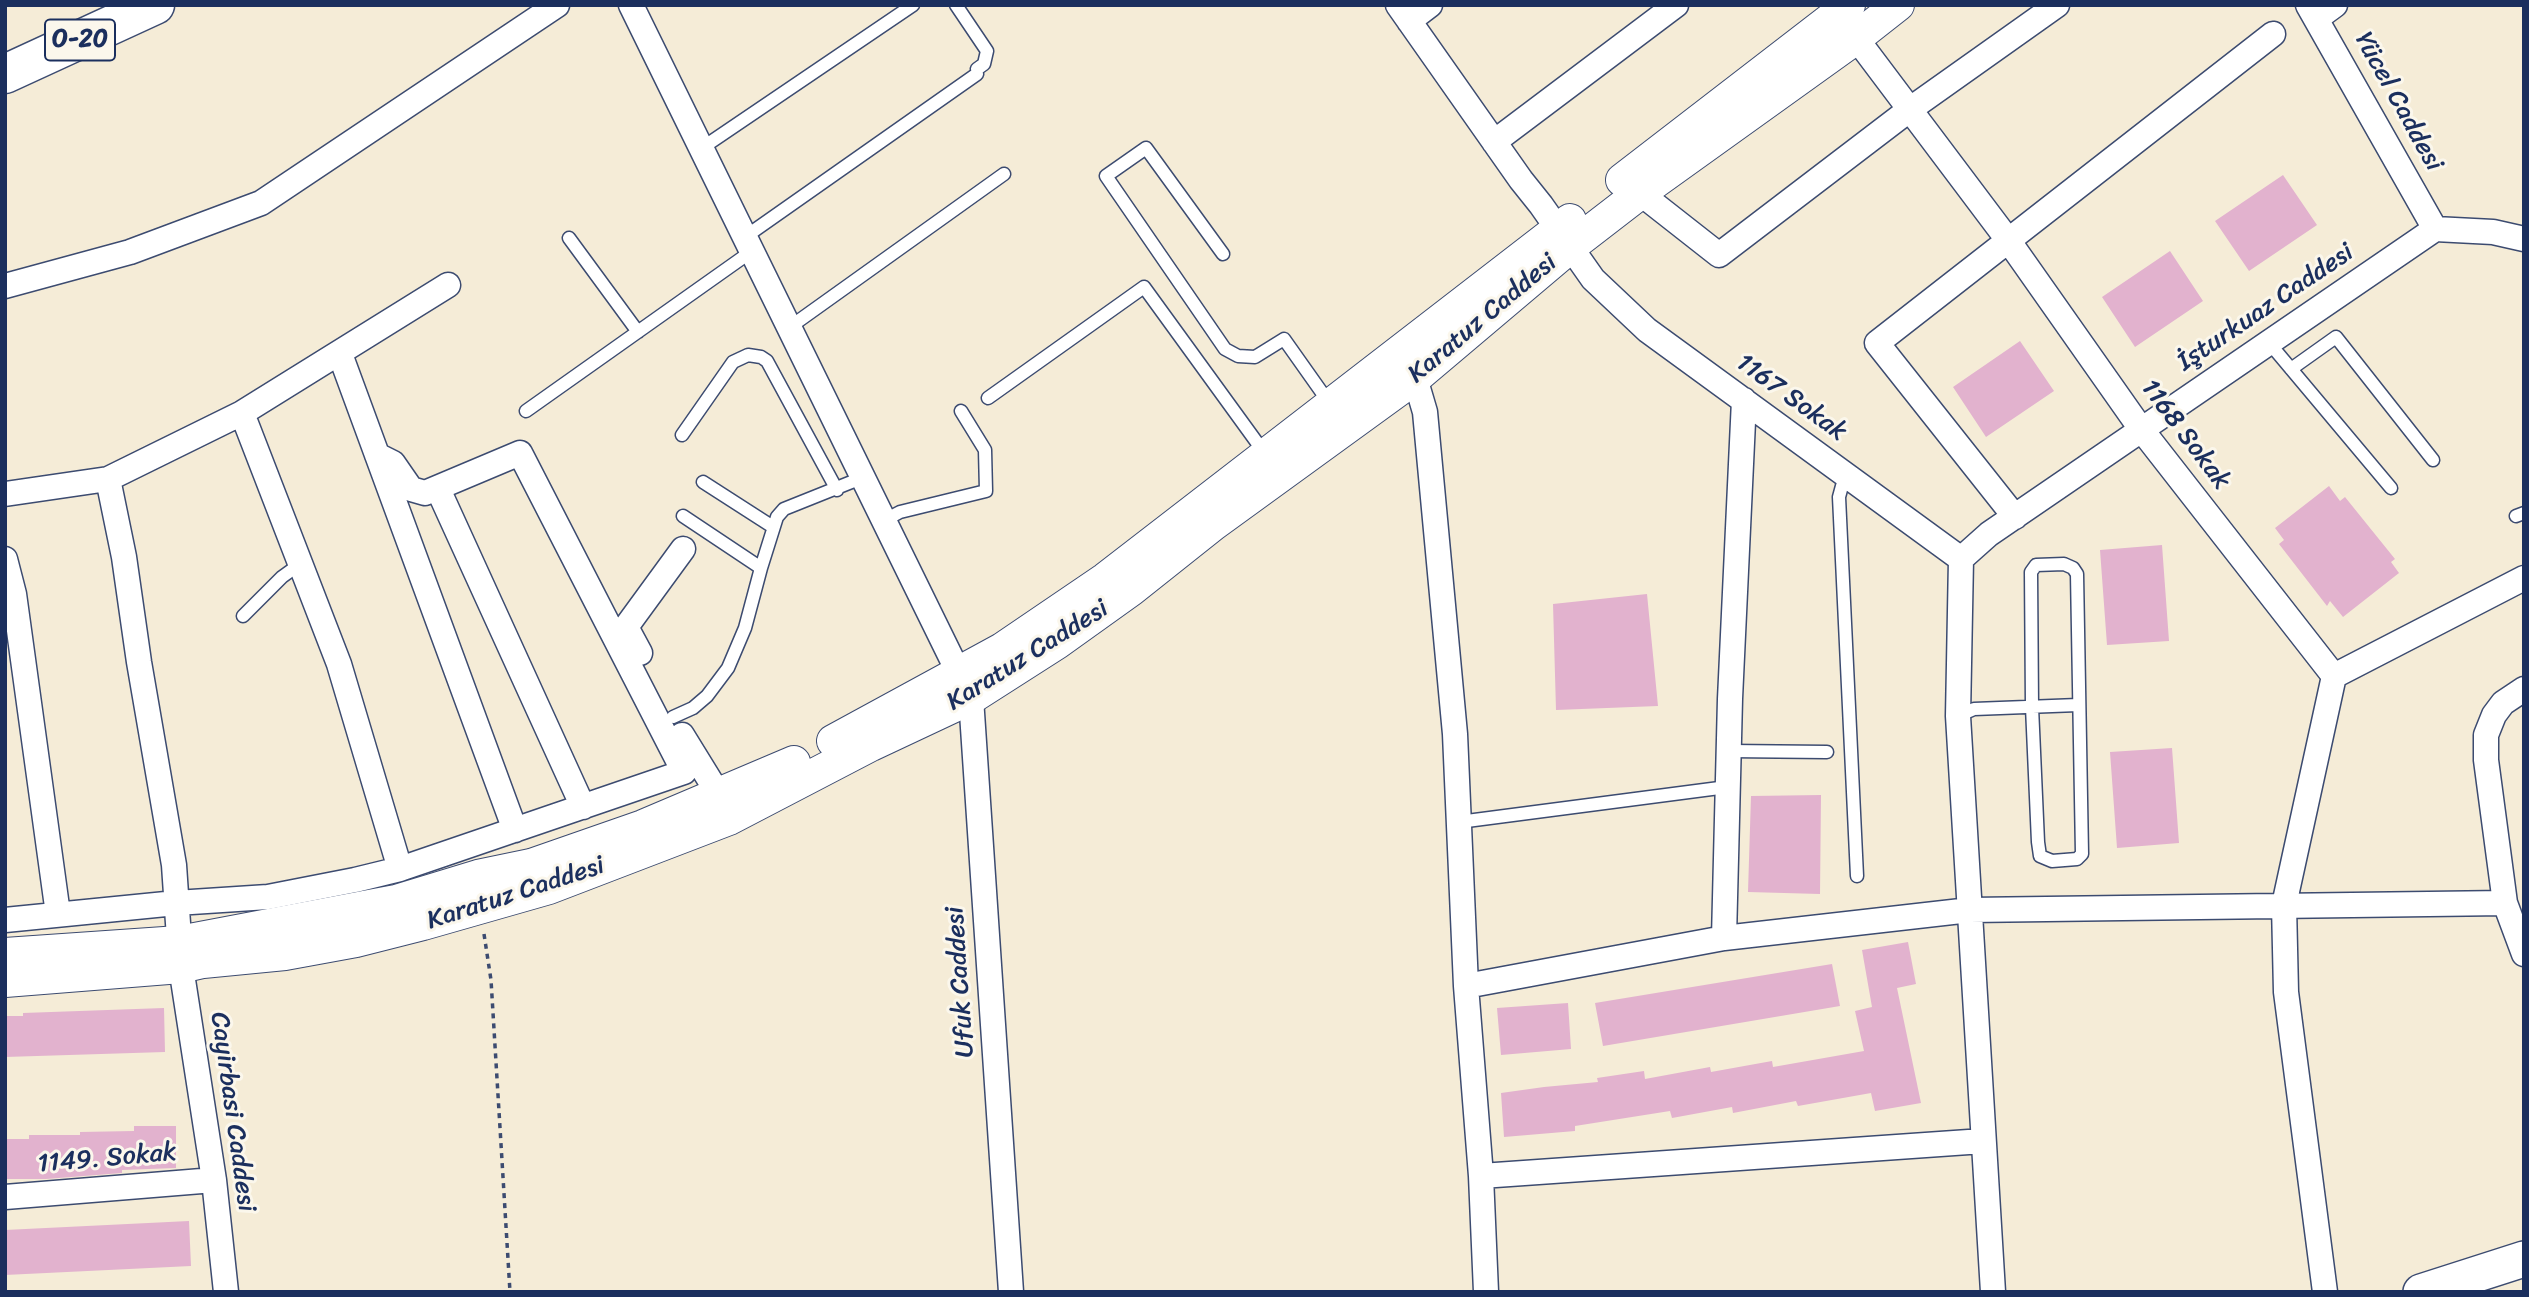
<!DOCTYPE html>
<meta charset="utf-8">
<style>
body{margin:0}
#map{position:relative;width:2529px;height:1297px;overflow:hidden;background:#f5ecd7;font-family:Sriracha,sans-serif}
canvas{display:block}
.frame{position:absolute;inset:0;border:7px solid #1b2f5e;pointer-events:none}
</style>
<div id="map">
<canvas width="2529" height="1297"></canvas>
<div class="frame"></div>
</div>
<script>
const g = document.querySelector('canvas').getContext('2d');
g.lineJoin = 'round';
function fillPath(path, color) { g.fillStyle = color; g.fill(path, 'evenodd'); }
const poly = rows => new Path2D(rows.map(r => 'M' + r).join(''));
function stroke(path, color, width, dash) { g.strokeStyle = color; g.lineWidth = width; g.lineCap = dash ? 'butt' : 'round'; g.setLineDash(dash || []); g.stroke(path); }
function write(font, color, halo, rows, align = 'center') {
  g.font = font + ' Sriracha,sans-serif'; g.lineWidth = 6; g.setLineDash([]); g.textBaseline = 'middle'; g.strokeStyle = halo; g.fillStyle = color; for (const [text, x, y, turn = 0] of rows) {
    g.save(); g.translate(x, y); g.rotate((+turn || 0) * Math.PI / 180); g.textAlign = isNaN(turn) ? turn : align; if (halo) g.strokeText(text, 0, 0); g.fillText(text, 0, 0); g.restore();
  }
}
fillPath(poly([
 [2283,175,2317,225,2249,271,2215,221],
 [2170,251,2203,301,2135,347,2102,297],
 [2020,341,2054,391,1986,437,1953,387],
 [2329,486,2340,501,2345,497,2395,559,2391,562,2399,573,2343,617,2330,601,2327,606,2279,544,2284,540,2275,528],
 [2162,545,2169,641,2107,645,2100,550],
 [1647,594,1658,706,1556,710,1553,604],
 [2172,748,2179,843,2117,848,2110,752],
 [1821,795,1820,894,1748,892,1751,796],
 [1908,942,1916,984,1897,988,1921,1103,1875,1111,1871,1093,1798,1106,1796,1101,1733,1113,1732,1107,1672,1118,1670,1111,1575,1126,1575,1131,1504,1137,1501,1093,1544,1087,1598,1082,1597,1078,1644,1071,1645,1079,1710,1067,1711,1072,1772,1061,1773,1067,1864,1051,1855,1011,1872,1007,1862,950],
 [1832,964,1840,1006,1603,1046,1595,1003],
 [1568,1003,1571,1049,1501,1055,1497,1008],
 [164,1008,165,1052,5,1057,5,1016,23,1016,23,1013],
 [134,1126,176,1126,176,1168,122,1170,122,1173,46,1179,5,1179,5,1139,29,1139,29,1135,80,1135,80,1132,134,1131],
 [189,1221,191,1266,5,1275,5,1230]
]), '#e2b2ce');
const service = poly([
 [956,5,987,51,984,64,977,69],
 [702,148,913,5],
 [745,237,977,74],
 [569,238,638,332],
 [1223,254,1146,148,1106,176,1225,349,1238,356,1255,357,1284,339,1330,404],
 [790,327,1004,174],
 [2271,341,2276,351,2391,488],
 [2291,369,2336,337,2433,460],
 [988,398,1144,287,1266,455],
 [526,411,752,251],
 [682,435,733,362,748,355,761,357,767,361,837,490],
 [1848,476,1842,486,1839,497,1857,876],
 [703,482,773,527],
 [683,516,761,568],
 [2516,516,2524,513],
 [885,520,900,512,986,491,985,450,961,411],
 [2064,564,2073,568,2077,574,2082,854,2077,859,2052,861,2040,856,2038,842,2032,707,2031,572,2036,565,2064,564],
 [243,616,282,577,300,564],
 [1958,716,1974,709,2078,705],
 [673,717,693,708,707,696,728,668,745,628,761,568,777,517,784,509,864,477],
 [1729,751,1827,752],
 [1459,822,1727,787]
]);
const minor = poly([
 [631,5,971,698,1011,1292],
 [1398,5,1521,180,1541,205,1593,279,1647,330,1961,559],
 [2308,5,2435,229],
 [2316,19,2335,5],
 [1409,21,1430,5],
 [1856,38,2008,240,2141,429,2334,676,2284,905,2286,992,2325,1292],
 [1494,142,1676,5],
 [1640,193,1719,255,1909,110,2057,5],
 [2435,229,2493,232,2524,239],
 [5,286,130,252,261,203,557,5],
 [340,354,515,830],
 [1415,378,1425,412,1455,734,1466,986,1481,1176,1486,1292],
 [242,413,339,664,400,869],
 [108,479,124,557,139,662,174,865,181,967,214,1180,226,1292],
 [438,489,583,807],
 [5,494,108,479,242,413,448,285],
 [2015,517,1877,343,2273,34],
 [5,559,14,594,58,914],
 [1961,559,1958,716,1993,1292],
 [1961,559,1989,534,2435,229],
 [640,653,626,627,683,549],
 [2334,676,2524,578],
 [2524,689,2503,703,2494,715,2486,735,2486,760,2505,903,2524,954],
 [682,735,719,795,725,809],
 [5,920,176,903,268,897,355,880,400,869,684,772,520,453,425,493,411,489,393,463,377,455],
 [1724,938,1730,699,1744,400],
 [1466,986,1724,938,1970,910,2505,903],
 [1481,1176,1983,1141],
 [5,1197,214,1180]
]);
const tertiary = poly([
 [1622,180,1849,5],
 [833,741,1002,649,1105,579,1570,220],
 [5,954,179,942,396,901,478,876,531,865,643,826,794,762],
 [5,981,181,967,203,962,285,954,356,941,423,924,549,888,729,819,871,745,971,698,1057,643,1131,590,1214,524,1415,378,1570,247,1640,193,1856,38,1898,5]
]);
const secondary = poly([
 [2421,1292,2524,1259]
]);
const motorway = poly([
 [5,74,155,5]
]);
stroke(service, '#3c4b70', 15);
stroke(minor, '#3c4b70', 27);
stroke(tertiary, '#3c4b70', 34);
stroke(secondary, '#3c4b70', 38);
stroke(motorway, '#3c4b70', 41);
stroke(poly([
 [484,934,491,980,510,1292]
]), '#3c4b70', 3.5, [5, 5]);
stroke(service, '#fff', 12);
stroke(minor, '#fff', 24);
stroke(tertiary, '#fff', 32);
stroke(secondary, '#fff', 35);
stroke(motorway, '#fff', 38);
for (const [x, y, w] of [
 [80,40,70]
]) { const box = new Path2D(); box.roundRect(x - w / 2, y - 20.5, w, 41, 5); g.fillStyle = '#fbf7ec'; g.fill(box); stroke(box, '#1b2f5e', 2); }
write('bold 24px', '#1b2f5e', null, [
 ["O-20",80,40]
]);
write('26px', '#1b2f5e', '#fbf7ec', [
 ["Yücel Caddesi",2398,102,61],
 ["İşturkuaz Caddesi",2266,308,-34],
 ["Karatuz Caddesi",1483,319,-40],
 ["1167 Sokak",1791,398,36],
 ["1168 Sokak",2185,435,53],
 ["Karatuz Caddesi",1028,656,-32],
 ["Karatuz Caddesi",516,894,-18],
 ["Ufuk Caddesi",961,982,-94],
 ["Cayirbasi Caddesi",232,1112,82],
 ["1149. Sokak",107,1159,-5]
]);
</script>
